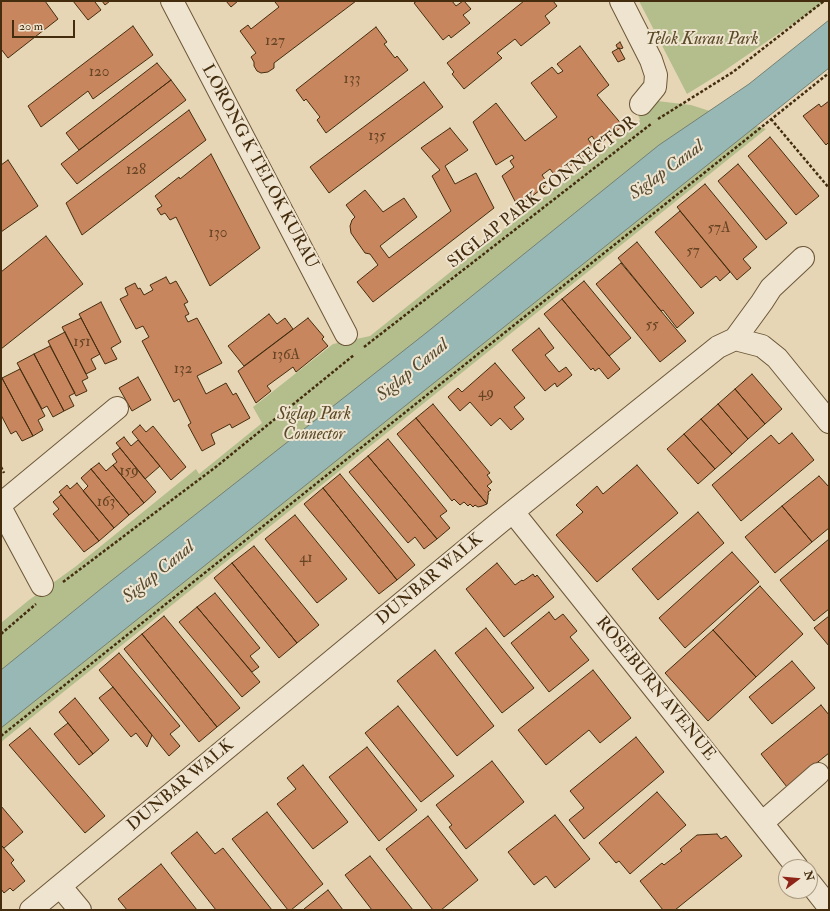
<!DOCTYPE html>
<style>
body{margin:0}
#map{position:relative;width:830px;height:911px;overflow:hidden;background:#e6d6b5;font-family:"IM FELL Double Pica",serif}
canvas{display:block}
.frame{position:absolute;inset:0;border:2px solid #442d0f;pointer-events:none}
.north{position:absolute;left:778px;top:859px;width:40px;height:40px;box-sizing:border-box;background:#efe4cf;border:1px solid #ab9b82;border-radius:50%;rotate:74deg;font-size:11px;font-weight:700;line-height:16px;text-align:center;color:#442d0f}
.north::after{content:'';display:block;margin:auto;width:14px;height:18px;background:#8f2418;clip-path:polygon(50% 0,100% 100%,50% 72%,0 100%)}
.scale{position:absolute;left:12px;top:20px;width:63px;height:18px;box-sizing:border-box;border:2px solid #442d0f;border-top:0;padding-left:5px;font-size:12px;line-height:14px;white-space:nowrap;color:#442d0f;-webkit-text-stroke:3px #efe4cf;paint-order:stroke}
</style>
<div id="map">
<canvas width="830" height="911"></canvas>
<div class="frame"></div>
<div class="north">N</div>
<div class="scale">20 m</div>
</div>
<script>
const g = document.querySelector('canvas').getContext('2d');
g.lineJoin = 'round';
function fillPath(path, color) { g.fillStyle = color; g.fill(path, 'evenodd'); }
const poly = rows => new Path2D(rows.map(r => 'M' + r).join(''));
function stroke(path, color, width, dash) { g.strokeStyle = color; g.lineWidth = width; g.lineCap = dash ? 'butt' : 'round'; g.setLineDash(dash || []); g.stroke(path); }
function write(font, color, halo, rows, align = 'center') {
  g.font = font + ' "IM FELL Double Pica",serif'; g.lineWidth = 4; g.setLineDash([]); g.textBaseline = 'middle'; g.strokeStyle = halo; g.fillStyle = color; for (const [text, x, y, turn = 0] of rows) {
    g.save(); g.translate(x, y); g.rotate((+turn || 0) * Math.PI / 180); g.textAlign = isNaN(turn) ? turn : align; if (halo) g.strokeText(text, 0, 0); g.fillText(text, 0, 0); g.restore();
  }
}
fillPath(poly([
 [639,1,826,1,721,73,687,94],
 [649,100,691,105,766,129,1,742,1,623,29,600,75,567,196,469,199,474,262,423,253,407,333,344,370,336,512,223,640,120,636,110]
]), '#b4be8d');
const water = poly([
 [829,20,829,68,1,728,1,670,102,588,426,333,659,145,749,84,829,20]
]);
fillPath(water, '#97b8b4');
stroke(water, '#768072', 1);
const building = poly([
 [1,1,45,1,58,19,8,58,1,49,1,1],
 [73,1,96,1,95,2,101,10,88,20,73,1],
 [102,1,110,1,105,5,102,1],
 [226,1,238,1,231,7,226,1],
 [276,1,356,1,274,63,274,68,268,72,261,73,257,71,254,66,254,62,251,57,256,53,240,31,248,25,251,29,279,7,275,2,276,1],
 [417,1,452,1,456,6,463,1,464,1,471,9,463,15,470,23,451,38,449,35,443,40,414,3,417,1],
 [524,1,553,1,557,6,545,16,550,23,521,46,515,39,497,53,502,58,464,89,452,74,454,72,447,63,524,1],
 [133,26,153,55,93,99,88,91,41,127,28,106,133,26],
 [376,27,387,42,384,44,395,58,397,56,408,70,326,133,317,120,320,117,306,99,304,101,296,90,376,27],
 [620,42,623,48,620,49,619,48,618,49,616,45,620,42],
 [580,46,609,85,597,95,623,126,598,145,592,136,588,139,594,148,556,177,550,169,542,175,548,184,518,207,502,176,514,167,510,161,514,158,512,155,496,165,473,122,496,103,525,141,557,117,531,83,552,67,558,74,563,71,557,64,580,46],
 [619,48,625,59,618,62,612,52,619,48],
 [157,63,171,80,79,150,66,133,157,63],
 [171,80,186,100,77,184,61,164,171,80],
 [424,82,443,107,329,193,310,167,424,82],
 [829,101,829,142,826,145,803,116,819,104,821,107,829,101],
 [189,110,206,140,82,235,66,203,189,110],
 [450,128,468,150,445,166,455,184,476,173,494,208,373,302,357,282,378,265,370,254,365,253,351,233,350,226,352,220,355,217,346,205,365,190,383,212,404,198,417,217,380,246,389,258,451,211,432,176,440,170,421,148,450,128],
 [770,137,819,196,796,215,748,156,770,137],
 [211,154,260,248,210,286,176,217,170,220,165,213,161,215,157,209,162,206,155,196,179,177,180,179,211,154],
 [8,160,38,206,1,232,1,165,8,160],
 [738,164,787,223,766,240,718,181,738,164],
 [705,184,757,247,743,259,751,268,737,280,677,207,705,184],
 [680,211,730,272,720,281,716,276,701,288,655,232,680,211],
 [46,236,83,284,1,349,1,272,46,236],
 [637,242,694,313,677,328,663,310,661,311,618,258,637,242],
 [621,263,686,341,660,362,596,284,621,263],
 [166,277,170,284,176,281,188,302,184,304,189,314,185,316,188,322,197,318,222,363,197,376,206,394,226,383,233,395,236,393,250,418,232,428,230,424,211,434,215,444,202,451,188,425,191,423,179,399,174,402,142,341,149,337,143,326,136,329,120,299,128,295,125,288,135,283,138,289,140,288,144,295,153,290,150,285,166,277],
 [584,281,631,338,609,356,562,299,584,281],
 [562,299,620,369,608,379,599,368,595,371,593,368,591,370,544,314,562,299],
 [101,302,121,342,111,348,117,359,105,364,79,314,101,302],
 [269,314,277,324,285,318,293,329,244,366,228,346,269,314],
 [81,318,100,354,91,359,96,369,86,374,62,327,81,318],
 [308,318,324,337,322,339,328,346,296,372,293,367,267,386,271,391,256,403,238,371,308,318],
 [539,328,554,348,545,355,559,372,566,367,572,375,557,387,555,383,545,391,512,350,539,328],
 [65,332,88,378,82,381,87,391,76,396,48,341,65,332],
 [50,346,75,393,69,396,74,406,64,411,34,354,50,346],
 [34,354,64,411,53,417,47,406,42,409,17,363,34,354],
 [495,363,525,398,514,407,524,419,511,430,500,418,491,426,470,402,460,411,448,397,458,388,462,392,495,363],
 [20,369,45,416,38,420,43,430,33,436,2,378,20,369],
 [752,374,782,409,765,424,735,389,752,374],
 [138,377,151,400,132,411,119,388,138,377],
 [2,378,33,436,22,441,16,431,11,434,1,415,1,379,2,378],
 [735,389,765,424,748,439,718,404,735,389],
 [433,404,490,473,487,475,492,482,487,486,491,490,488,492,489,494,488,495,488,498,487,504,416,418,433,404],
 [718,404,748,439,732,454,701,419,718,404],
 [416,418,487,504,482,506,478,507,475,505,473,507,470,504,468,506,464,502,460,505,454,499,452,501,397,434,416,418],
 [701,419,732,454,715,469,684,434,701,419],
 [140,425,146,432,153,426,186,467,171,480,132,432,140,425],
 [792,433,814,460,741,521,712,485,771,435,779,444,792,433],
 [684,434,715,469,698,484,667,449,684,434],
 [124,437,131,446,138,440,160,466,145,479,116,443,124,437],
 [388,439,447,511,440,516,450,528,437,539,368,456,388,439],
 [120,448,156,492,144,503,113,465,117,462,112,454,120,448],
 [368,456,437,539,424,549,415,537,408,543,349,472,368,456],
 [99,463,106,471,113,465,144,503,129,515,91,469,99,463],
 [637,465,678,513,597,582,556,535,583,512,576,505,597,486,603,494,637,465],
 [91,469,129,515,114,528,83,491,88,486,81,478,91,469],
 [340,474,415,565,397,580,323,488,340,474],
 [819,476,829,487,829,528,812,542,782,506,819,476],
 [77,483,114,528,99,541,59,492,67,485,70,489,77,483],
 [323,488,397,580,379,594,304,504,323,488],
 [61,495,99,541,84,552,53,514,59,509,53,502,61,495],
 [782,506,812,542,775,573,745,537,782,506],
 [698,512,724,543,658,600,632,569,698,512],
 [295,515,347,579,317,603,265,539,295,515],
 [829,539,829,609,814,621,780,580,829,539],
 [254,546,319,625,297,643,232,563,254,546],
 [732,552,759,582,685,648,659,618,732,552],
 [232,563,297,643,279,658,214,578,232,563],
 [497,563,515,585,522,580,523,581,533,574,535,577,537,575,554,597,504,637,466,589,497,563],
 [760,586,803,634,756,677,713,630,760,586],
 [215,593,260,648,250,656,259,667,252,672,197,607,215,593],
 [197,607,260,682,242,697,179,622,197,607],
 [549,612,555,620,563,614,577,631,570,637,589,660,549,692,511,643,549,612],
 [164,616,240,708,217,727,142,634,164,616],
 [829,616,829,646,814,628,829,616],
 [486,628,534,688,502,713,455,653,486,628],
 [713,630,756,677,708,721,665,673,713,630],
 [142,634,217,727,199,742,124,649,142,634],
 [435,650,494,726,457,756,397,681,435,650],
 [119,653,180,726,170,734,180,746,169,756,99,670,119,653],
 [792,661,815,688,772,724,749,697,792,661],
 [593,670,631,718,600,743,589,730,546,765,518,730,593,670],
 [113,687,152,735,147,747,136,733,131,737,99,698,113,687],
 [75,698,109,740,93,754,59,712,75,698],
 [821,705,829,715,829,753,787,787,761,754,821,705],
 [398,706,454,776,421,802,365,733,398,706],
 [68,723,93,754,79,765,54,734,68,723],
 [30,728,105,816,85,833,9,745,30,728],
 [636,737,664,772,584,839,569,820,584,808,570,791,636,737],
 [367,747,417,810,379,841,329,777,367,747],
 [492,761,524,802,466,849,449,827,452,825,436,805,492,761],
 [303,765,348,822,313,849,277,804,296,789,287,778,303,765],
 [657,792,686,825,630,874,619,861,616,863,599,843,657,792],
 [1,806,23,832,4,848,1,845,1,806],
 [267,812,323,884,291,910,288,910,232,839,267,812],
 [555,815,590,859,555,888,546,876,534,885,508,852,555,815],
 [428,816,478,880,441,910,433,910,386,849,428,816],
 [197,832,215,854,223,848,272,910,216,910,171,853,197,832],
 [717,834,721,839,726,836,742,856,675,910,663,910,640,881,662,863,664,865,682,851,680,849,697,835,717,834],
 [1,845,14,860,11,863,25,881,13,891,10,888,4,893,1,889,1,845],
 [370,856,413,910,372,910,345,875,370,856],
 [161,864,197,910,127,910,118,899,161,864],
 [328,890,343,910,305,910,304,909,328,890]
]);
fillPath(building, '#c8865e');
stroke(building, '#442d0f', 1);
const minor = poly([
 [172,1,346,334],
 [621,1,651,60,656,75,655,87,641,104],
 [735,339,762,302,771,288,803,258],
 [1,504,117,408],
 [1,509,42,585],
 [513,512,797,867],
 [762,823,818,774],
 [810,883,829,907],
 [60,886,80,910],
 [31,910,500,522,718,347,735,339,762,346,777,358,829,422]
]);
stroke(minor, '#6c5738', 24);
stroke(poly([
 [658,119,733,72,824,1],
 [771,119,829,188],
 [364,347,651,124],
 [1,467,4,473],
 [63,582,217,466,354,355],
 [1,634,36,604],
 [1,736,829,73]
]), '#442d0f', 2.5, [3, 2]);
stroke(minor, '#efe4cf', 22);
write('15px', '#654323', null, [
 ["127",275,42],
 ["120",99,73],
 ["133",352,80],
 ["135",377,137],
 ["128",136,171],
 ["57A",719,229],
 ["130",218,234],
 ["57",693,252],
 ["55",652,326],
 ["151",82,343],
 ["136A",286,356],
 ["132",183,370],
 ["49",486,394],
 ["159",129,472],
 ["163",106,503],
 ["41",306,559]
]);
write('italic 17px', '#5a4a28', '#efe4cf', [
 ["Telok Kurau Park",702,40],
 ["Siglap Park",314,415],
 ["Connector",314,435]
]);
write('17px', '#442d0f', '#efe4cf', [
 ["LORONG K TELOK KURAU",259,167,62],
 ["SIGLAP PARK CONNECTOR",543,193,-38],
 ["DUNBAR WALK",430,580,-40],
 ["ROSEBURN AVENUE",655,689,51],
 ["DUNBAR WALK",181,786,-40]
]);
write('italic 18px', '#554930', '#efe4cf', [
 ["Siglap Canal",667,171,-36],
 ["Siglap Canal",413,371,-39],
 ["Siglap Canal",159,573,-39]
]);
</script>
